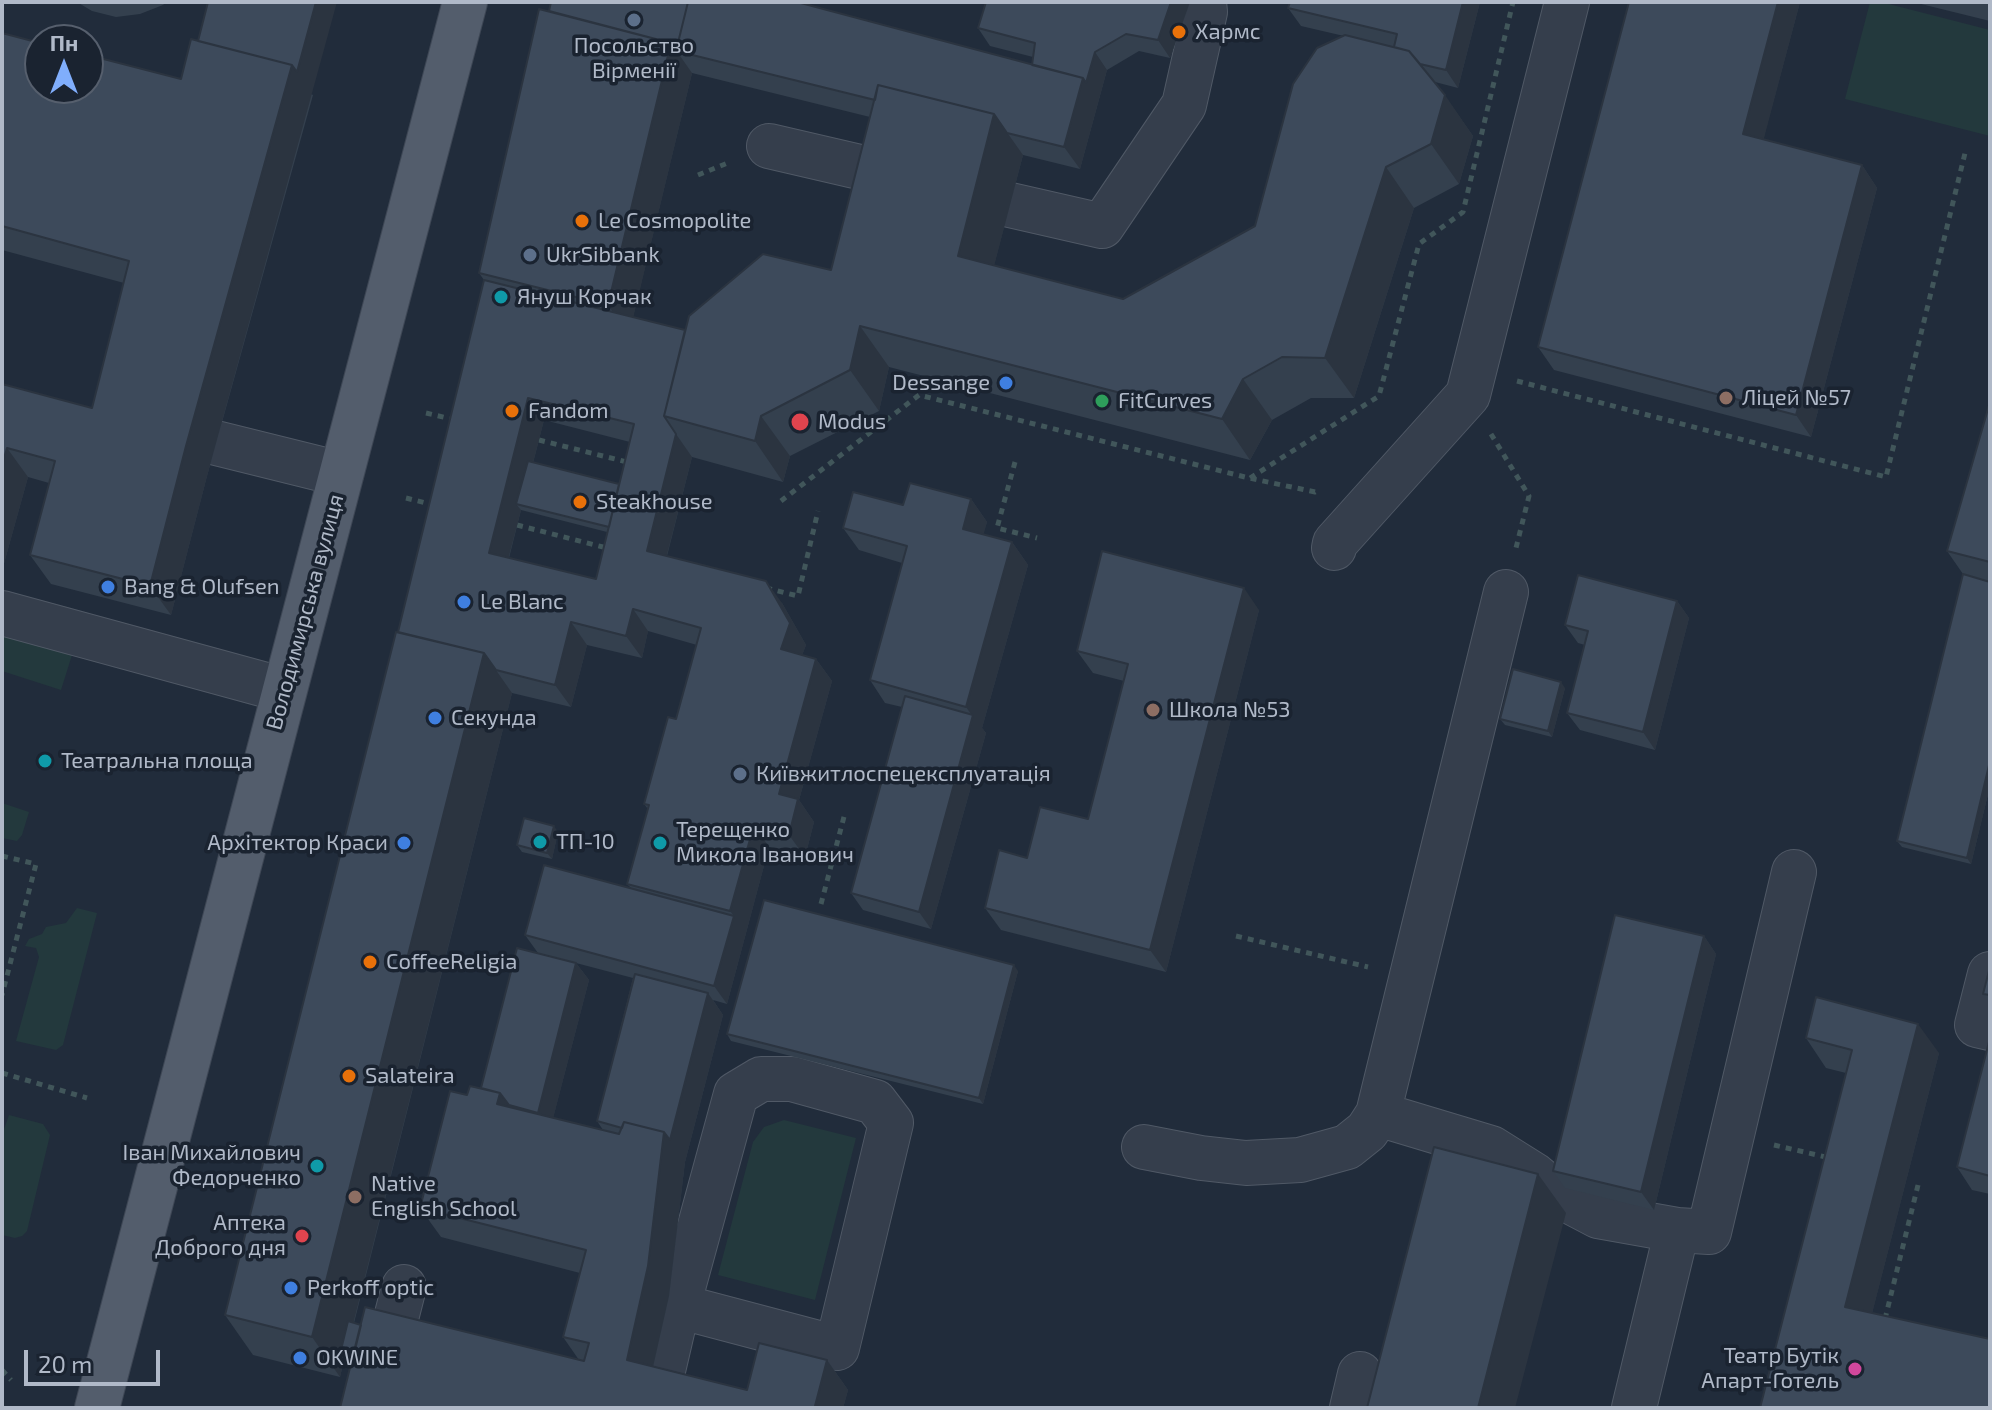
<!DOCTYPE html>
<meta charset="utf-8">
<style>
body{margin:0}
#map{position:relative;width:1992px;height:1410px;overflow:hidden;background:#212c3b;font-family:"Exo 2",sans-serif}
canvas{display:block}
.frame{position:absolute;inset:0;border:4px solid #b0b9c8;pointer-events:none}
.north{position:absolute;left:24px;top:24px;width:80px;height:80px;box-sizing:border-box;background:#1a2330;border:2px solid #565f6d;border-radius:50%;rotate:0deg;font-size:22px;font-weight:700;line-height:32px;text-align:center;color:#b0b9c8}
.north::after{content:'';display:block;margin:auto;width:28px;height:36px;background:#80aefc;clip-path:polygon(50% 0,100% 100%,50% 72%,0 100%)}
.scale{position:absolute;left:24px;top:1350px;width:136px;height:36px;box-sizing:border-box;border:4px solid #b0b9c8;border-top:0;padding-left:10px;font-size:24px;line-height:28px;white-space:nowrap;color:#b0b9c8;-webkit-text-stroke:6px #1a2330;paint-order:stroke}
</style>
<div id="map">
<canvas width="1992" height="1410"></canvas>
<div class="frame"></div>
<div class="north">Пн</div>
<div class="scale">20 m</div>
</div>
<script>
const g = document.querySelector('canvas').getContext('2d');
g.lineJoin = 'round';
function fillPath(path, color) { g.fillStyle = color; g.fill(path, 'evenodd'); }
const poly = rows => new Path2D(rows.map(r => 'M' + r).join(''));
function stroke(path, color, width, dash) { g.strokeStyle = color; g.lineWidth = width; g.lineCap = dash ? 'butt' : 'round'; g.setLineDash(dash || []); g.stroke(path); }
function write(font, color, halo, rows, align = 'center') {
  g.font = font + ' "Exo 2",sans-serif'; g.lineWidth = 7; g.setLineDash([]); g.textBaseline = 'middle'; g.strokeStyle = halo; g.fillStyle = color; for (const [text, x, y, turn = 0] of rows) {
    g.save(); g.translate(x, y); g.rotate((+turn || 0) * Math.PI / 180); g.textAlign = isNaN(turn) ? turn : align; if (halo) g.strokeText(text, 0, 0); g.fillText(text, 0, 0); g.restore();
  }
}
fillPath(poly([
 [1870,2,1881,2,1990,30,1990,136,1845,99],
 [2,634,72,655,61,690,2,671],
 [2,803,29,812,22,835,17,841,2,838],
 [77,908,97,913,63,1045,56,1050,16,1041,39,957,36,948,25,946,29,939,42,934,46,927,66,923],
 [9,1115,43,1124,50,1135,27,1231,22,1236,15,1238,2,1235,2,1135],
 [784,1120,856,1138,815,1300,718,1275,753,1142,764,1127]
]), '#23393d');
const minor = poly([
 [769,146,894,175],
 [1010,205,1102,226,1184,105,1205,12,1204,2],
 [216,443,341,474],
 [1334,548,1335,543,1468,395,1567,2],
 [2,613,284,690],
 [1990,974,1977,1025,1990,1028],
 [1378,1114,1491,1148,1534,1175,1558,1195,1598,1216,1677,1230,1709,1232,1794,872],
 [1144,1147,1201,1158,1246,1163,1300,1160,1347,1147,1367,1131,1378,1114,1506,592],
 [391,1338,404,1287],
 [658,1392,678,1306,736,1094,761,1079,792,1079,875,1102,891,1123,837,1348,678,1306],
 [1352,1408,1360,1374],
 [1634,1408,1677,1230]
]);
const major = poly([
 [97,1408,465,2]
]);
stroke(minor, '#505966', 46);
stroke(major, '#3e4755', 46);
stroke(poly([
 [698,175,730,162],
 [1517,381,1886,477,1966,149],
 [426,413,456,420],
 [1491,434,1529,496,1516,548],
 [539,440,631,463],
 [1015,462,997,528,1037,538],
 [1250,478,1379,396,1419,244,1463,212,1513,2],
 [406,498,434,505],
 [781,501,919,395,1249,478,1315,492,1320,489],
 [517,525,607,548],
 [766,588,798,596,818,511],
 [2,856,36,864,2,995],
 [821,904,845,813],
 [1236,936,1368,967],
 [2,1073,87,1098],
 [1774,1145,1830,1158],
 [1885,1319,1919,1181],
 [2,1370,11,1380]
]), '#41565a', 5, [6, 6]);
stroke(minor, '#353e4c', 44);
stroke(major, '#535d6c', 44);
fillPath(poly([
 [77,2,166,2,163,5,140,14,116,17,92,11],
 [1190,2,1170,58,1139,51,1107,70,1080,169,1023,155,994,265,1123,299,1255,226,1344,36,1301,26,1288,8,1290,2,1480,2,1458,88,1435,82,1473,136,1459,184,1414,208,1354,398,1311,398,1272,420,1250,460,889,367,879,411,790,456,783,482,692,457,667,556,782,603,806,645,802,655,816,659,832,681,799,800,814,822,805,857,769,847,727,1004,713,1000,723,1015,685,1162,669,1296,653,1366,747,1390,827,1360,848,1390,843,1408,340,1408,351,1363,344,1360,340,1377,253,1355,225,1315,398,632,484,280,479,273,549,11,1032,65,1033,57,990,46,978,28],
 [692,73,870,117,831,270,685,330,633,317],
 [544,420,630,442,619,484,533,463],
 [521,510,607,532,596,579,509,558],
 [648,631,697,645,676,719,644,804,648,809,627,884,631,888,525,935,538,953,481,1088,467,1095,420,1208,441,1237,580,1273,563,1337,579,1360,354,1323,512,693,571,707,587,645,642,658],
 [576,963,633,978,597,1121,603,1130,553,1118,589,980],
 [1629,2,1800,2,1763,140,1862,165,1877,188,1811,437,1554,370,1538,347],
 [1913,2,1990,2,1990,21],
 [2,33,181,79,198,41,313,95,207,476,171,615,51,584,30,555,49,483,28,477,3,567,2,567,2,384,92,408,124,283,2,250],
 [1990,402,1990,786,1971,864,1902,847,1897,841,1963,574,1947,551],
 [971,499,987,522,983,534,1012,542,1028,565,982,728,986,733,931,929,863,910,851,893,902,707,885,703,870,680,902,563,859,550,843,528,903,505],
 [1677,601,1689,618,1655,750,1580,730,1567,713,1585,645,1578,643,1565,625],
 [1259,610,1166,972,1001,930,985,908,1027,858,1088,819,1124,681,1093,673,1077,651],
 [1565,688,1552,737,1505,725,1500,719],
 [558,832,552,859,522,852,517,845],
 [1704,936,1716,954,1654,1210,1565,1188,1553,1171],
 [1990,967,1990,1003,1983,994],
 [1018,971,983,1104,731,1041,727,1034],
 [1806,1038,1939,1053,1872,1313,1760,1408,1846,1073,1826,1068],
 [1990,1038,1990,1194,1972,1190,1957,1167]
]), '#34404e');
fillPath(poly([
 [316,2,337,2,207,476,171,615,150,586,186,446,292,65],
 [1171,2,1190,2,1170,58,1158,40],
 [1463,2,1480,2,1458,88,1446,70],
 [1778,2,1800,2,1759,157,1743,134],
 [671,43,692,73,629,335,608,305],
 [1095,52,1107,70,1080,169,1064,147,1083,78],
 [1445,95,1473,136,1459,184,1431,144],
 [994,114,1023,155,986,297,958,256],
 [1862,165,1877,188,1811,437,1796,415],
 [1386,167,1414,208,1354,398,1325,358],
 [860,326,889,367,879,411,850,370],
 [1243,379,1272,420,1250,460,1222,419],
 [528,398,544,420,522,505,516,504,521,510,504,575,489,553],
 [761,416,790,456,783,482,755,441],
 [676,434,692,457,662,574,647,551],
 [7,448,28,477,3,567,2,465],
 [971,499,987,522,979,551,963,529],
 [1012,542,1028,565,982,728,986,733,931,929,919,912,973,717,966,707],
 [766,581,782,603,806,645,796,672,781,649],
 [1244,588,1259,610,1166,972,1150,950],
 [1677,601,1689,618,1655,750,1643,732],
 [633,609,648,631,642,658,626,636],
 [571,622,587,645,571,707,555,685],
 [484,653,512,693,345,1356,340,1354,344,1360,340,1377,312,1337],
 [816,659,832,681,799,800,814,822,805,857,789,835,779,794],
 [1561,682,1565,688,1552,737,1548,731],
 [1990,761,1990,786,1971,864,1967,858],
 [754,825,769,847,727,1004,714,986,734,916,730,911],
 [554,826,558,832,552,859,547,853],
 [1704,936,1716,954,1654,1210,1641,1192],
 [576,963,589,980,550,1130,538,1113],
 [1014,965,1018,971,983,1104,979,1098],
 [708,993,723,1015,685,1162,669,1296,648,1389,627,1360,664,1132],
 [1918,1024,1939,1053,1866,1337,1845,1307],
 [500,1093,521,1123,497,1104],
 [1538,1174,1566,1213,1515,1408,1478,1408],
 [827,1360,848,1390,843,1408,817,1408,815,1406]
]), '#2b3440');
const building = poly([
 [208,2,316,2,297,72,292,65,198,41,208,2],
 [551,2,688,2,676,51,671,43,549,11,551,2],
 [688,2,797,2,1083,78,1064,147,1007,133,994,114,878,85,875,100,676,51,688,2],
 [986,2,1171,2,1158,40,1126,34,1095,52,1086,83,1083,78,1032,65,1035,43,978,28,986,2],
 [1290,2,1463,2,1446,70,1420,64,1409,51,1394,47,1397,34,1288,8,1290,2],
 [1629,2,1778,2,1743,134,1862,165,1796,415,1538,347,1629,2],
 [539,9,671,43,608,305,479,273,539,9],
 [2,33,40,43,40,88,88,88,88,55,181,79,191,39,292,65,186,446,150,586,30,555,55,461,7,448,2,465,2,384,92,408,129,261,2,226,2,33],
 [1345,35,1409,51,1445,95,1431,144,1386,167,1325,358,1282,357,1243,379,1222,419,860,326,850,370,761,416,755,441,664,416,689,316,763,254,831,270,878,85,994,114,958,256,1123,299,1255,226,1293,84,1317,48,1345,35],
 [484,280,685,330,664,416,676,434,647,551,766,581,790,623,781,649,816,659,779,794,798,799,789,835,754,825,730,911,627,884,649,805,644,804,668,717,676,719,701,628,633,609,626,636,571,622,555,685,496,670,484,653,398,632,484,280],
 [528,398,634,424,596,579,489,553,528,398],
 [1990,402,1990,562,1947,551,1990,402],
 [528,461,619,484,609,527,516,504,528,461],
 [910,483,971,499,963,529,1012,542,966,707,870,680,907,546,843,528,853,492,903,505,910,483],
 [1102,551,1244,588,1150,950,985,908,999,850,1027,858,1040,807,1088,819,1128,664,1077,651,1102,551],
 [1963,574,1990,582,1990,761,1967,858,1897,841,1963,574],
 [1578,575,1677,601,1643,732,1567,713,1588,631,1565,625,1578,575],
 [396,632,484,653,312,1337,225,1315,396,632],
 [1513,669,1561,682,1548,731,1500,719,1513,669],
 [905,696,973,715,919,912,851,893,905,696],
 [524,818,554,826,547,853,517,845,524,818],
 [544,865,734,916,714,986,525,935,544,865],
 [764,900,1014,965,979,1098,727,1034,764,900],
 [1615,915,1704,936,1641,1192,1553,1171,1615,915],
 [517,948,576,963,538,1113,509,1105,500,1093,481,1088,517,948],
 [1990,967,1990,995,1983,994,1990,967],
 [635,974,708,993,670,1140,664,1132,624,1122,622,1128,597,1121,635,974],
 [1816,997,1918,1024,1845,1307,1990,1339,1990,1408,1760,1408,1852,1050,1806,1038,1816,997],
 [1990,1038,1990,1176,1957,1167,1990,1038],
 [470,1086,500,1093,497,1104,619,1134,624,1122,664,1132,648,1266,627,1360,747,1390,759,1343,827,1360,815,1406,823,1408,340,1408,365,1307,584,1361,589,1343,563,1337,586,1250,420,1208,450,1091,467,1095,470,1086],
 [1434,1147,1538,1174,1478,1408,1367,1408,1434,1147],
 [348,1321,361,1325,353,1358,340,1354,348,1321]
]);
fillPath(building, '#3d4a5b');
stroke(building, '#2b3440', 2);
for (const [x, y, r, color] of [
 [634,20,8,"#5c6f8a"],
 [1179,32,8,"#e8710a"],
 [582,221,8,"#e8710a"],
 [530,255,8,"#5c6f8a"],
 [501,297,8,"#0f9aa8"],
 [1006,383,8,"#3f7fe0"],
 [1726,398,8,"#8d6e63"],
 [1102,401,8,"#2e9e5b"],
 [512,411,8,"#e8710a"],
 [800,422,10,"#e0444e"],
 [580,502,8,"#e8710a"],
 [108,587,8,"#3f7fe0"],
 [464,602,8,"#3f7fe0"],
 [1153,710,8,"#8d6e63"],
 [435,718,8,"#3f7fe0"],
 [45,761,8,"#0f9aa8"],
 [740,774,8,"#5c6f8a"],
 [540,842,8,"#0f9aa8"],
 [404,843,8,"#3f7fe0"],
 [660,843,8,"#0f9aa8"],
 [370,962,8,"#e8710a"],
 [349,1076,8,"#e8710a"],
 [317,1166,8,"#0f9aa8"],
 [355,1197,8,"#8d6e63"],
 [302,1236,8,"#e0444e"],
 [291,1288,8,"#3f7fe0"],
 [300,1358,8,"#3f7fe0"],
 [1855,1369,8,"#d1479c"]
]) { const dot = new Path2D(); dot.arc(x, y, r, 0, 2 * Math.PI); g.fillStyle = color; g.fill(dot); stroke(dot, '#1a2330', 3); }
write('22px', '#b0b9c8', '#1a2330', [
 ["Хармс",1195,32],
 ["Посольство",634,46,"center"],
 ["Вірменії",634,71,"center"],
 ["Le Cosmopolite",598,221],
 ["UkrSibbank",546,255],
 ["Януш Корчак",517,297],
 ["Dessange",990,383,"right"],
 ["Ліцей №57",1742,398],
 ["FitCurves",1118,401],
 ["Fandom",528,411],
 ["Modus",818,422],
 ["Steakhouse",596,502],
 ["Bang & Olufsen",124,587],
 ["Le Blanc",480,602],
 ["Школа №53",1169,710],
 ["Секунда",451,718],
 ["Театральна площа",61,761],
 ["Київжитлоспецексплуатація",756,774],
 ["Терещенко",676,830],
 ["Микола Іванович",676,855],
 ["ТП-10",556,842],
 ["Архітектор Краси",388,843,"right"],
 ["CoffeeReligia",386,962],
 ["Salateira",365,1076],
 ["Іван Михайлович",301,1153,"right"],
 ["Федорченко",301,1178,"right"],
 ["Native",371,1184],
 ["English School",371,1209],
 ["Аптека",286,1223,"right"],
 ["Доброго дня",286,1248,"right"],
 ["Perkoff optic",307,1288],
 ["Театр Бутік",1839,1356,"right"],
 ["Апарт-Готель",1839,1381,"right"],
 ["OKWINE",316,1358]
], 'left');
write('22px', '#b0b9c8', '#1a2330', [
 ["Володимирська вулиця",305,612,-75]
]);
</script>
